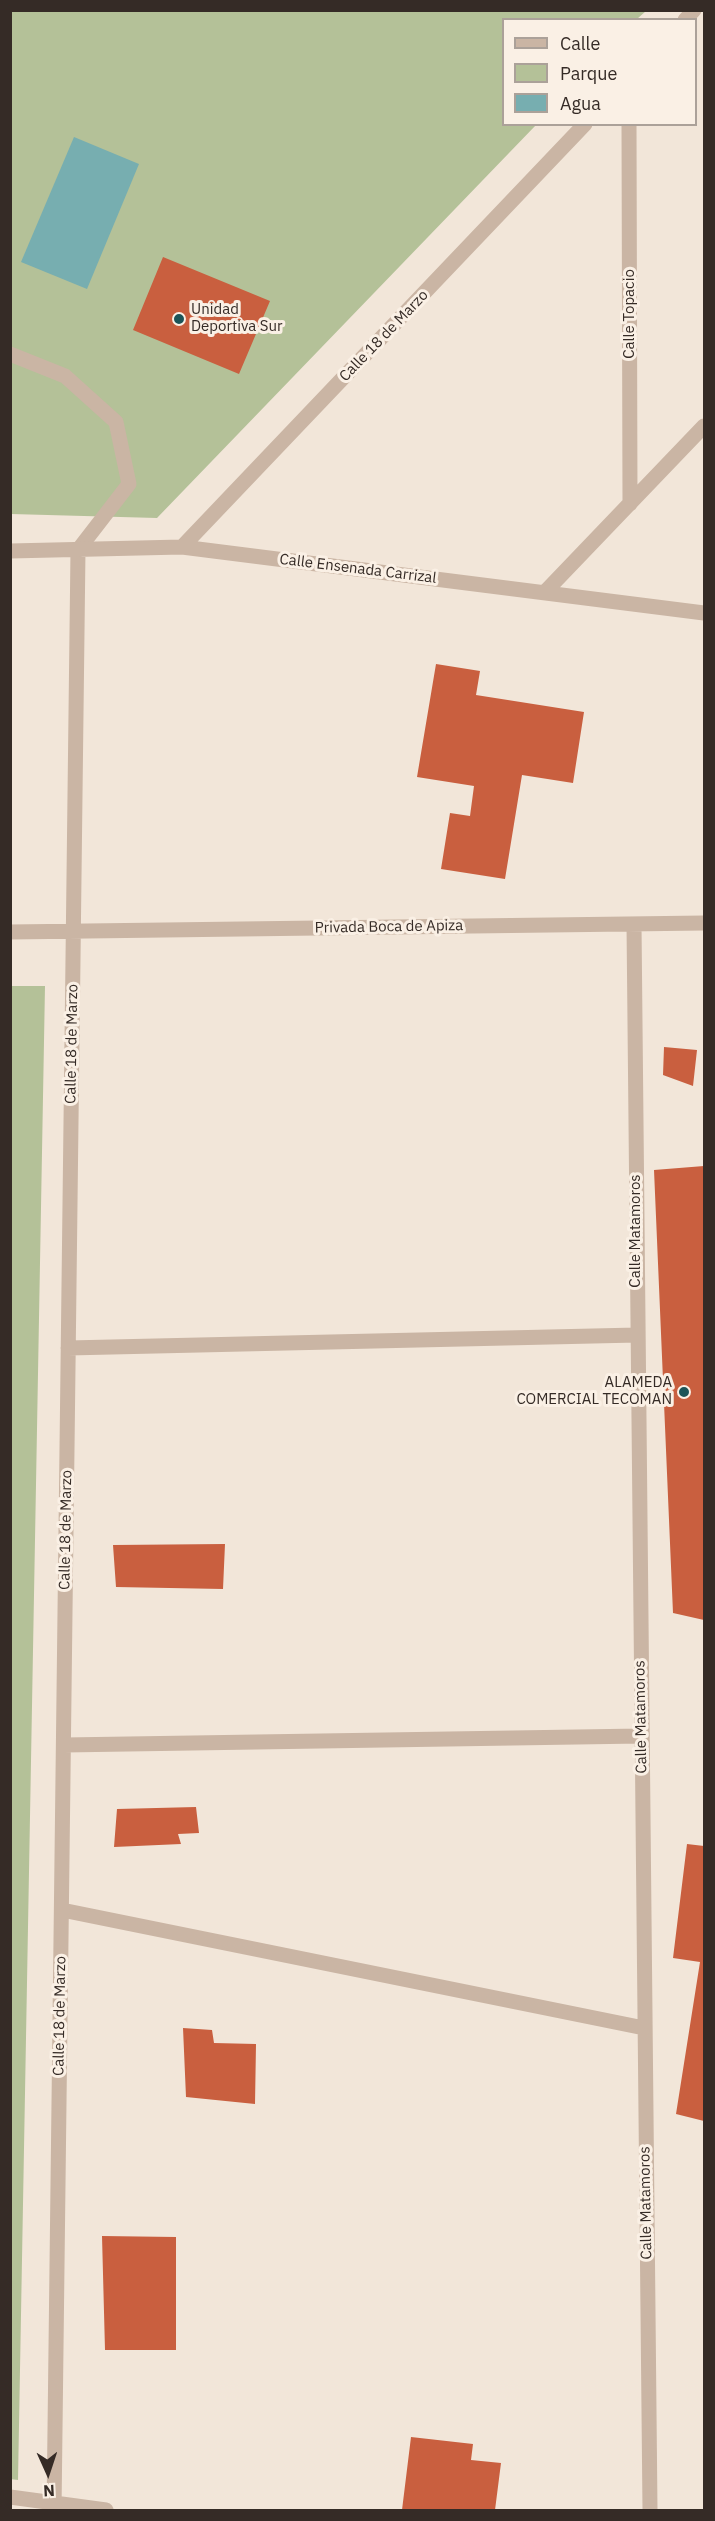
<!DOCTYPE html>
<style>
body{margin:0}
#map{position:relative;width:715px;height:2521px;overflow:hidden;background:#f2e6d9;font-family:"IBM Plex Sans",sans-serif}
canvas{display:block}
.frame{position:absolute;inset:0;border:12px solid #352b26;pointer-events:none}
.legend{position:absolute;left:502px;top:18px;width:195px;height:108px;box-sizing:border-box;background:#faf0e5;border:2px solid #aba199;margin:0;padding:8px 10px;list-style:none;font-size:18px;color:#352b26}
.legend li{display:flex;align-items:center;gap:12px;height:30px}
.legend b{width:30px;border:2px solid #aba199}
.north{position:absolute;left:18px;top:2443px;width:60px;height:60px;-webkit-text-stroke:4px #faf0e5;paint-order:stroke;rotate:177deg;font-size:16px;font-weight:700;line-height:24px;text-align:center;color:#352b26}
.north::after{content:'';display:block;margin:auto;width:21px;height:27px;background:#352b26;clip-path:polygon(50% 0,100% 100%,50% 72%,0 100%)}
</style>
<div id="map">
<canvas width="715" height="2521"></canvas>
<div class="frame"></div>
<ul class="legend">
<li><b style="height:8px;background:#cab5a4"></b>Calle</li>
<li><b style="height:16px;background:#b4c198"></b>Parque</li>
<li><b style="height:16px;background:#77aeb0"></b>Agua</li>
</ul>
<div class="north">N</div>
</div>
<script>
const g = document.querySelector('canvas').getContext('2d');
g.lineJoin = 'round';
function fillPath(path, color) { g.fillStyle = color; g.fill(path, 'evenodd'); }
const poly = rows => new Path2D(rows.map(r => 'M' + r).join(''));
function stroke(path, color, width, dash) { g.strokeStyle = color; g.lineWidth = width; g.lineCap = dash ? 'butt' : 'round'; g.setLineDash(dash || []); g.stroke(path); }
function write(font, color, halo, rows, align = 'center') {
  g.font = font + ' "IBM Plex Sans",sans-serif'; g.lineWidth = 6; g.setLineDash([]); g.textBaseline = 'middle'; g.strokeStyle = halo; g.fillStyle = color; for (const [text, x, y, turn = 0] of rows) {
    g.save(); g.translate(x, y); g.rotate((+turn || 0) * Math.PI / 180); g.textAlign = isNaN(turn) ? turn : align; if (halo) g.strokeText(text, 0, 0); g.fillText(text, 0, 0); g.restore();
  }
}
fillPath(poly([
 [11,11,646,11,637,19,504,20,504,124,536,125,157,518,11,514],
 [11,986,45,986,18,2480,10,2479]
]), '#b4c198');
fillPath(poly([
 [74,137,139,164,87,289,21,262]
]), '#77aeb0');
fillPath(poly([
 [163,257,270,301,239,374,133,330],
 [436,664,480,671,476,695,584,712,573,783,522,775,505,879,441,869,450,813,470,816,474,786,417,777],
 [664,1047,697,1050,693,1086,663,1075],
 [704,1166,704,1620,673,1613,654,1170],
 [225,1544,223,1589,116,1587,113,1545],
 [196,1807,199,1833,178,1834,181,1844,114,1847,117,1809],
 [687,1844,704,1846,704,2121,676,2114,700,1962,673,1958],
 [183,2028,212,2030,214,2043,256,2044,255,2104,186,2097],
 [102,2236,176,2237,176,2350,105,2350],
 [411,2437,473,2444,471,2460,501,2463,495,2510,402,2510]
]), '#c95f3f');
stroke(poly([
 [10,354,65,376,116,422,129,484,78,550]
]), '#cab5a4', 15);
stroke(poly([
 [685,20,694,10],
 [629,124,630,504],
 [182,547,585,124],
 [10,551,182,547,704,613],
 [545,592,704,426],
 [634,924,650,2510],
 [10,932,704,923],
 [68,1348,637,1335],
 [64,1745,641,1736],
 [62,1910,644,2028],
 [10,2497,106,2510],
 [54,2510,78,550]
]), '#cab5a4', 15);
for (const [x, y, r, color] of [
 [179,319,6,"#1b5458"],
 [684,1392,6,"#1b5458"]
]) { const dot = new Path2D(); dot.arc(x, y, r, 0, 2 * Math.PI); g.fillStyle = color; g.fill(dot); stroke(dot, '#faf0e5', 2); }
write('15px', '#352b26', '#faf0e5', [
 ["Unidad",191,310],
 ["Deportiva Sur",191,327],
 ["ALAMEDA",672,1383,"right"],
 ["COMERCIAL TECOMAN",672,1400,"right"]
], 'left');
write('15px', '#352b26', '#faf0e5', [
 ["Calle Topacio",630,314,-90],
 ["Calle 18 de Marzo",384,336,-46],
 ["Calle Ensenada Carrizal",358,569,7],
 ["Privada Boca de Apiza",389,927,-1],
 ["Calle 18 de Marzo",72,1044,-89],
 ["Calle Matamoros",636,1231,-90],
 ["Calle 18 de Marzo",66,1530,-89],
 ["Calle Matamoros",641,1717,-91],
 ["Calle 18 de Marzo",60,2016,-89],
 ["Calle Matamoros",646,2203,-91]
]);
</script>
